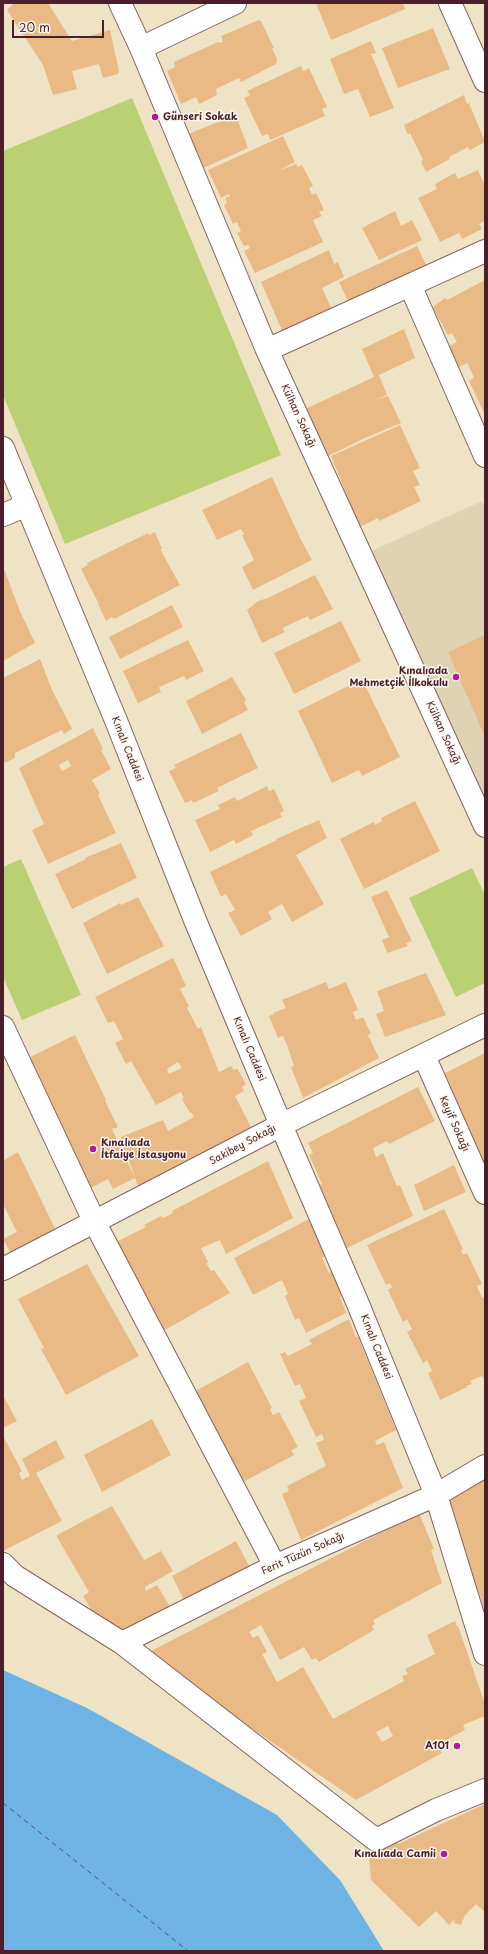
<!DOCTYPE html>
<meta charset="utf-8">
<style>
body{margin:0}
#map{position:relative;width:488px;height:1954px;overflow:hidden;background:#eee4c5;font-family:"Playpen Sans",sans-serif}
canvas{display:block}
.frame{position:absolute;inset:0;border:4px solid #4a1f2b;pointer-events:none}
.scale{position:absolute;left:12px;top:20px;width:92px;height:18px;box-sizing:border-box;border:2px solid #4a1f2b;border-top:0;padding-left:5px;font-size:12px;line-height:14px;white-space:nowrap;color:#4a1f2b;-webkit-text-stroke:3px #fbf7ec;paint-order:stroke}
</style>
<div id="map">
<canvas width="488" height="1954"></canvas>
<div class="frame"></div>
<div class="scale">20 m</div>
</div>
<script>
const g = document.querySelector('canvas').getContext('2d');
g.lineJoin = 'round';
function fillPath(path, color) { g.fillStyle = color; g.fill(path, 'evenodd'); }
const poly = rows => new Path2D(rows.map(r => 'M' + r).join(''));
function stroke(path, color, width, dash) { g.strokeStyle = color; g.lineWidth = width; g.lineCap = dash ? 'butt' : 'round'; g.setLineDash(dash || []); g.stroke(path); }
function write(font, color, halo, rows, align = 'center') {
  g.font = font + ' "Playpen Sans",sans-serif'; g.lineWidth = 3; g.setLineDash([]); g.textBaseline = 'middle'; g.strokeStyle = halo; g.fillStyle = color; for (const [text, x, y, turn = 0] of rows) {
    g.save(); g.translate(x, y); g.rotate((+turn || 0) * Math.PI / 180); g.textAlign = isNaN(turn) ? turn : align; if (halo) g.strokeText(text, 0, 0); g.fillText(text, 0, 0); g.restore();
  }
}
fillPath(poly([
 [482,501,485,509,485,801,369,552]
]), '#dfd3b4');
fillPath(poly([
 [132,98,281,455,65,544,3,395,3,151],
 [21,859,81,995,22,1020,3,977,3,867],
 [472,868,485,895,485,983,456,997,409,898]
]), '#bbcf73');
fillPath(poly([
 [3,1670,87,1708,277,1815,340,1880,384,1951,3,1951]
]), '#6db3e4');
stroke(poly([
 [3,1803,188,1951]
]), '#56536c', 1, [5, 4]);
fillPath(poly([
 [14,3,48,3,72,41,110,30,119,71,118,74,103,78,99,64,72,71,77,89,53,95,43,65,7,10],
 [316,3,403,3,405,9,331,40],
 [259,20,261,21,274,48,272,48,277,59,276,64,241,82,239,78,216,89,217,95,199,104,196,97,181,104,167,71,175,67,174,62,218,42,221,43,223,41,221,36],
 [433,28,450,69,398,88,382,48],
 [371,41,376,53,371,54,394,108,370,117,358,89,344,94,330,59],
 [301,66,303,71,309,68,327,107,322,109,325,116,270,140,268,134,262,136,244,98,250,95,247,91],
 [464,95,467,104,469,103,485,142,470,150,468,147,449,157,450,159,426,172,421,162,423,160,410,133,408,135,404,125],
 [236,115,248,148,190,174,178,138],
 [283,136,295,162,278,171,296,164,298,167,302,165,313,186,309,188,312,195,316,193,324,210,319,212,322,216,313,220,323,242,255,273,244,251,250,248,248,245,244,246,237,233,241,231,237,222,233,224,224,205,227,203,225,198,230,196,229,194,221,198,208,170],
 [478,170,485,186,485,221,479,224,482,229,462,239,459,233,440,242,418,198,437,189,435,184,455,173,458,179],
 [395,211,401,226,412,220,422,240,379,260,362,228],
 [417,246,433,279,356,318,339,282],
 [329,250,334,264,338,262,344,277,322,288,337,320,287,342,261,282],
 [485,280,485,415,469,381,474,377,467,363,459,367,449,346,457,342,452,333,448,335,433,308,434,306,445,298,447,300],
 [404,329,415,358,379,375,387,395,373,401,388,396,401,423,365,438,326,457,303,410,374,377,362,349],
 [400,425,420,468,413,471,420,485,414,487,421,501,379,521,378,518,358,528,346,505,350,503,331,456],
 [272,477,301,540,312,560,253,590,242,567,254,560,242,535,244,534,241,529,217,540,202,510],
 [155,532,162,549,160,549,180,585,114,619,112,617,106,621,98,604,99,604,81,569,88,565,87,563,148,533,149,535],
 [3,566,19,609,35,643,3,661],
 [315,575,333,609,310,620,308,616,282,628,285,632,262,643,247,610,258,601,268,598],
 [172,605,183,627,120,659,109,637],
 [341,621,361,661,294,694,274,653],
 [485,635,485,737,448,652],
 [188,640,204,671,186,680,184,676,159,687,161,692,138,703,123,671],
 [40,659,52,690,72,729,64,734,62,730,15,753,15,758,5,763,3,758,3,678],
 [232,677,246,700,244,702,248,710,202,734,186,701],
 [362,679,400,757,362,776,359,770,332,783,298,711],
 [93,728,103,749,101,750,111,769,92,780,100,794,98,795,116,833,48,864,32,830,44,824,19,768],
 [68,760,71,766,62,771,59,765],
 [241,733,258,768,217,788,219,791,193,803,192,800,185,803,169,771,176,768,174,765],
 [267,786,269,791,274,789,284,811,280,813,282,817,251,831,253,835,236,844,234,840,210,852,195,820,220,809,218,805,235,797,237,801],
 [415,801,440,851,364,889,340,839,374,822,375,825,382,821,381,818],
 [319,820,327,838,296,855,324,904,292,922,282,904,268,912,272,919,241,936,228,913,235,910,226,894,221,897,210,872,277,840,276,839],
 [121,843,137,878,72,909,55,874,86,859,85,858],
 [387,890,412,941,406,943,408,946,387,953,382,940,389,937,371,897],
 [138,897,164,946,107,974,83,923,120,903,121,905],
 [173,958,186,986,180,989,189,1006,187,1008,198,1029,201,1027,219,1072,231,1066,234,1070,237,1068,246,1084,242,1087,244,1091,235,1096,256,1137,141,1195,126,1152,121,1143,123,1142,121,1137,163,1120,168,1131,194,1117,191,1112,190,1113,182,1099,184,1098,181,1092,156,1105,131,1061,126,1064,115,1043,123,1039,114,1021,108,1023,95,997],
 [178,1062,182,1068,169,1074,167,1069],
 [426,973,446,1015,385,1037,376,1014,384,1011,377,991],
 [326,982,329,989,346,982,358,1010,353,1012,356,1020,363,1017,371,1034,368,1035,379,1058,303,1098,291,1067,294,1066,287,1045,283,1036,278,1038,269,1016,274,1014,273,1013,286,1008,282,1000],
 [75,1035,106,1100,105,1101,118,1127,112,1129,135,1178,113,1189,108,1179,85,1191,24,1060],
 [485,1053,485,1167,469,1133,470,1131,445,1073],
 [418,1087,435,1121,389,1144,387,1141,373,1148,376,1157,383,1153,397,1186,400,1185,413,1216,347,1248,320,1185,322,1184,309,1155,313,1153,308,1143],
 [18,1152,59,1237,15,1261,3,1239,17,1232,3,1204,3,1161],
 [268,1161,293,1218,226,1254,220,1240,201,1248,208,1262,206,1263,211,1271,214,1270,230,1293,163,1331,114,1243,146,1227,144,1225,161,1216,163,1218,173,1213,172,1211],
 [454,1165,466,1192,424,1211,414,1185],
 [444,1209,463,1249,461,1250,463,1255,467,1253,482,1284,477,1286,482,1298,485,1296,485,1380,482,1376,470,1381,472,1384,466,1386,467,1387,440,1400,428,1373,432,1371,427,1360,423,1363,407,1332,412,1329,407,1319,403,1322,388,1290,392,1287,390,1283,386,1285,367,1245],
 [309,1219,326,1256,322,1258,329,1273,333,1271,343,1295,340,1297,346,1313,306,1333,299,1318,295,1320,285,1296,288,1294,282,1280,253,1295,234,1258],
 [87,1264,139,1356,66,1395,41,1349,44,1348,18,1299],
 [349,1319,356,1337,358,1337,396,1430,375,1441,377,1445,384,1442,403,1488,301,1540,282,1494,289,1491,287,1486,326,1466,316,1443,324,1440,322,1434,316,1437,299,1401,306,1398,300,1384,295,1386,280,1354,285,1352,288,1356,312,1344,309,1340],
 [248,1362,272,1408,270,1409,273,1415,279,1412,298,1447,291,1450,294,1455,239,1484,190,1394],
 [3,1395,17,1421,3,1428],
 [152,1419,171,1455,102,1492,84,1455],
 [3,1436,22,1471,19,1473,22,1480,30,1476,22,1459,56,1440,65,1458,36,1473,62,1521,3,1551],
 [485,1478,485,1611,454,1520,443,1498],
 [112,1506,144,1560,161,1551,173,1571,145,1587,146,1591,157,1585,172,1610,111,1643,83,1596,89,1592,57,1537,57,1535],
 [419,1513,434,1549,431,1550,442,1583,373,1620,375,1624,372,1626,374,1630,319,1662,316,1658,312,1660,304,1647,280,1660,261,1625,249,1632,253,1638,258,1635,267,1652,262,1654,277,1682,303,1667,333,1719,404,1681,402,1676,408,1674,405,1669,435,1654,427,1635,455,1621,457,1627,458,1626,485,1704,485,1716,463,1725,465,1730,437,1745,442,1753,356,1800,225,1710,147,1653],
 [388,1726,393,1736,382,1742,376,1732],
 [236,1541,249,1566,185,1602,172,1576],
 [485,1804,485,1912,476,1904,465,1915,461,1925,454,1923,455,1919,449,1925,436,1911,419,1927,371,1880,369,1856,376,1851,396,1840,398,1844]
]), '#e9ba85');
const minor = poly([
 [120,3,141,48,267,350,485,826],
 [450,3,485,81],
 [141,48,235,3],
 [410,285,485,456],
 [267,350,485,251],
 [3,448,117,723,195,920,281,1125,358,1304,436,1495,485,1654],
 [3,515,27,505],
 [3,1027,95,1223,275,1566],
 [424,1056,485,1193],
 [3,1269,281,1125,485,1025],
 [3,1564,15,1576,122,1643,376,1840,436,1810,485,1790],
 [122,1643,275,1566,436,1495,485,1466]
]);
stroke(minor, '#836461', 24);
stroke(minor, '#fff', 22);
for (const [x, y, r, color] of [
 [155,117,4,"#b5179e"],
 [456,677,4,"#b5179e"],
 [93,1149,4,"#b5179e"],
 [457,1746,4,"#b5179e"],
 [444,1854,4,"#b5179e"]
]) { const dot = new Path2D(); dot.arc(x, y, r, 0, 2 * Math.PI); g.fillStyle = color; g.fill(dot); stroke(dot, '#fbf7ec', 1.5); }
write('bold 10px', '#4a1f2b', '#fbf7ec', [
 ["Günseri Sokak",163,117,"left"],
 ["Kınalıada",448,671],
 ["Mehmetçik İlkokulu",448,683],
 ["Kınalıada",101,1143,"left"],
 ["İtfaiye İstasyonu",101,1155,"left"],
 ["A101",449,1746],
 ["Kınalıada Camii",436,1854]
], 'right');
write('10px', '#4a1f2b', '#fbf7ec', [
 ["Külhan Sokağı",298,416,65],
 ["Külhan Sokağı",443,733,65],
 ["Kınalı Caddesi",127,749,68],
 ["Kınalı Caddesi",249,1049,67],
 ["Keyif Sokağı",454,1124,66],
 ["Sakibey Sokağı",243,1145,-28],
 ["Kınalı Caddesi",376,1347,68],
 ["Ferit Tüzün Sokağı",303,1554,-24]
]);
</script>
